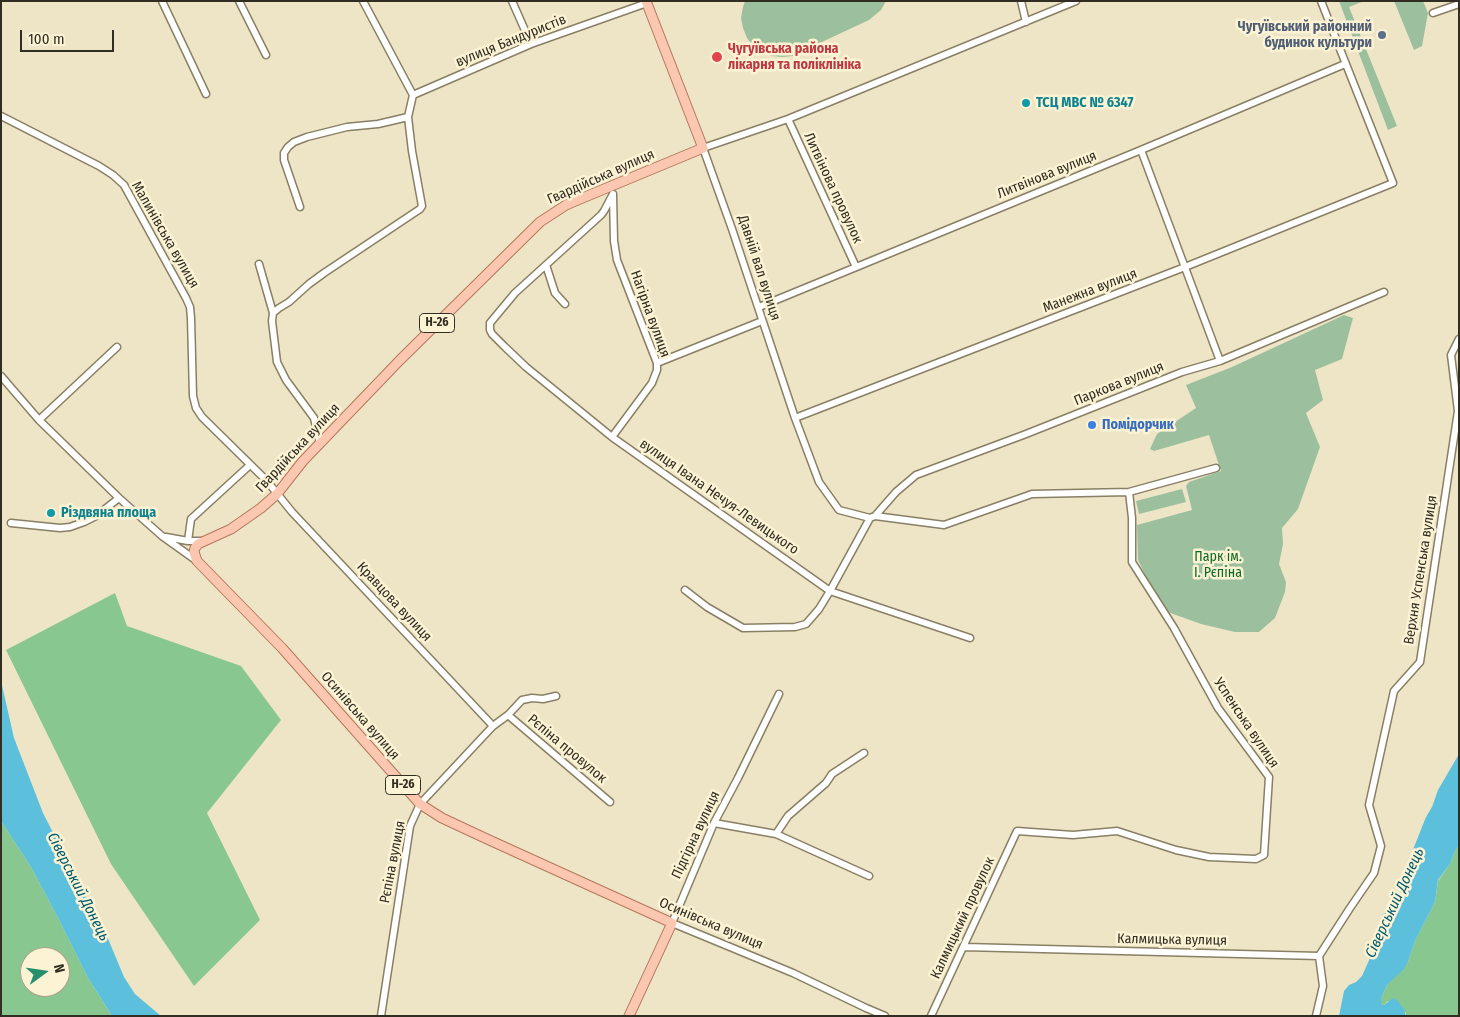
<!DOCTYPE html>
<meta charset="utf-8">
<style>
body{margin:0}
#map{position:relative;width:1460px;height:1017px;overflow:hidden;background:#eee5c7;font-family:"Fira Sans Condensed",sans-serif}
canvas{display:block}
.frame{position:absolute;inset:0;border:2px solid #312d22;pointer-events:none}
.north{position:absolute;left:20px;top:947px;width:50px;height:50px;box-sizing:border-box;background:#fcf2d4;border:1px solid #aba38d;border-radius:50%;rotate:76deg;font-size:14px;font-weight:700;line-height:20px;text-align:center;color:#312d22}
.north::after{content:'';display:block;margin:auto;width:18px;height:22px;background:#278f6b;clip-path:polygon(50% 0,100% 100%,50% 72%,0 100%)}
.scale{position:absolute;left:20px;top:30px;width:94px;height:22px;box-sizing:border-box;border:2px solid #312d22;border-top:0;padding-left:6px;font-size:15px;line-height:18px;white-space:nowrap;color:#312d22;-webkit-text-stroke:4px #fcf2d4;paint-order:stroke}
</style>
<div id="map">
<canvas width="1460" height="1017"></canvas>
<div class="frame"></div>
<div class="north">N</div>
<div class="scale">100 m</div>
</div>
<script>
const g = document.querySelector('canvas').getContext('2d');
g.lineJoin = 'round';
function fillPath(path, color) { g.fillStyle = color; g.fill(path, 'evenodd'); }
const poly = rows => new Path2D(rows.map(r => 'M' + r).join(''));
function stroke(path, color, width, dash) { g.strokeStyle = color; g.lineWidth = width; g.lineCap = dash ? 'butt' : 'round'; g.setLineDash(dash || []); g.stroke(path); }
function write(font, color, halo, rows, align = 'center') {
  g.font = font + ' "Fira Sans Condensed",sans-serif'; g.lineWidth = 5; g.setLineDash([]); g.textBaseline = 'middle'; g.strokeStyle = halo; g.fillStyle = color; for (const [text, x, y, turn = 0] of rows) {
    g.save(); g.translate(x, y); g.rotate((+turn || 0) * Math.PI / 180); g.textAlign = isNaN(turn) ? turn : align; if (halo) g.strokeText(text, 0, 0); g.fillText(text, 0, 0); g.restore();
  }
}
fillPath(poly([
 [745,1,886,1,881,10,869,20,792,56,782,57,772,56,762,52,753,46,747,38,743,28,741,18,743,7],
 [1339,1,1364,1,1349,7,1397,126,1388,130],
 [1394,1,1423,1,1428,13,1422,46,1414,50],
 [1344,315,1353,318,1342,359,1315,370,1323,400,1306,413,1320,447,1298,509,1282,528,1283,544,1279,564,1286,582,1285,592,1275,618,1259,632,1235,632,1201,624,1162,610,1138,560,1137,525,1192,510,1186,486,1189,482,1221,471,1209,435,1154,451,1150,449,1157,434,1196,408,1186,385,1232,367],
 [1182,489,1186,502,1139,514,1136,501]
]), '#9cc09e');
fillPath(poly([
 [115,593,127,626,241,666,281,720,207,813,260,920,194,986,111,864,6,650],
 [1,821,31,867,59,920,88,978,112,1016,1,1016],
 [30,957,60,957,60,987,30,987],
 [1459,845,1459,1016,1406,1016,1406,1013,1388,1001,1384,1005,1381,1004,1381,999,1387,985,1408,962,1415,941,1435,902,1438,881,1450,864,1455,851]
]), '#89c790');
fillPath(poly([
 [1,681,14,738,43,813,88,901,104,929,124,977,135,994,161,1016,112,1016,88,978,59,920,31,867,1,821],
 [1459,754,1459,845,1455,851,1450,864,1438,880,1435,902,1415,941,1408,962,1403,970,1387,985,1381,999,1381,1004,1384,1005,1393,998,1397,1000,1404,1009,1406,1016,1339,1016,1344,991,1349,985,1356,982,1362,976,1382,931,1382,915,1396,906,1407,875,1414,847,1426,817,1432,807,1438,790]
]), '#5cc0dc');
const minor = poly([
 [162,1,206,94],
 [239,1,266,55],
 [512,1,531,44],
 [1021,1,1026,22],
 [1076,1,788,119,703,148,732,229,795,418,819,482,839,510,870,518,875,516,944,525,1032,494,1129,492,1216,468],
 [1433,13,1459,4],
 [413,95,531,44,647,3],
 [1,116,99,166,113,175,124,185,186,298,190,307,191,318,193,396,196,408,202,417,267,481,292,512,493,726],
 [788,119,856,267],
 [1141,150,1220,361],
 [613,194,604,211,601,215,515,293,490,323,490,330,492,334,505,347,526,367,612,437,830,591,970,638],
 [300,207,284,160,284,153,288,147,294,142,307,137,347,127,378,124,408,117],
 [259,264,273,313,272,321,277,362,286,380,314,418,320,444],
 [546,265,555,293,565,304],
 [759,307,1141,150,1345,64],
 [273,313,279,308,289,302,309,284,324,273,420,209,422,206,412,151,408,117,413,95,363,1],
 [657,363,762,321],
 [1,376,39,420,119,498,162,536,197,561],
 [795,418,1185,267,1393,183,1321,1],
 [39,420,117,347],
 [612,437,652,383,657,370,657,363,617,260,614,241,613,195],
 [875,516,896,492,916,475,1026,434,1182,372,1220,361,1384,292],
 [11,523,60,528,70,527,84,522,96,516,119,498],
 [166,537,188,541,202,541],
 [188,541,191,519,250,465],
 [685,590,707,607,743,628,795,627,806,624,819,609,830,591,870,518],
 [779,694,738,778,714,823,672,923,793,973,866,1008,885,1016],
 [508,715,610,802],
 [714,823,776,834,869,876],
 [776,834,788,816,826,783,832,774,864,753],
 [964,947,1319,956],
 [1319,956,1350,908,1374,873,1381,846,1369,805,1394,691,1420,662,1458,411,1451,355,1459,339],
 [381,1016,410,826,420,804,493,726,508,715,522,700,532,698,543,699,556,696],
 [931,1016,1017,831,1073,835,1117,831,1176,850,1209,857,1256,859,1264,855,1269,777,1218,708,1174,628,1132,562,1132,518,1129,492],
 [1316,1016,1323,986,1319,956]
]);
const major = poly([
 [629,1016,672,923,487,839,442,818,420,804,282,648,197,561,194,552,195,548,198,544,231,529,261,508,277,494,303,461,400,360,540,222,566,205,580,199,703,148,646,1]
]);
stroke(minor, '#887f64', 9);
stroke(major, '#b4785c', 11);
stroke(minor, '#fff', 6);
stroke(major, '#fcc7b0', 9);
for (const [x, y, r, color] of [
 [1382,35,5,"#5c6f8a"],
 [717,57,6,"#e0444e"],
 [1026,103,5,"#0f9aa8"],
 [1092,425,5,"#3f7fe0"],
 [51,513,5,"#0f9aa8"]
]) { const dot = new Path2D(); dot.arc(x, y, r, 0, 2 * Math.PI); g.fillStyle = color; g.fill(dot); stroke(dot, '#fcf2d4', 2); }
for (const [x, y, w] of [
 [437,323,35],
 [403,785,35]
]) { const box = new Path2D(); box.roundRect(x - w / 2, y - 9.5, w, 19, 4); g.fillStyle = '#fcf2d4'; g.fill(box); stroke(box, '#312d22', 1); }
write('bold 12px', '#312d22', null, [
 ["Н-26",437,323],
 ["Н-26",403,785]
]);
write('bold 14px', '#4e5e75', '#fcf2d4', [
 ["Чугуївський районний",1372,27],
 ["будинок культури",1372,43]
], 'right');
write('14px', '#312d22', '#fcf2d4', [
 ["вулиця Бандуристів",511,41,-22],
 ["Литвінова вулиця",1047,175,-22],
 ["Гвардійська вулиця",601,177,-24],
 ["Литвінова провулок",833,188,65],
 ["Малинівська вулиця",165,235,60],
 ["Давній вал вулиця",759,268,72],
 ["Манежна вулиця",1090,291,-21],
 ["Нагірна вулиця",650,314,70],
 ["Паркова вулиця",1119,384,-22],
 ["Гвардійська вулиця",298,448,-47],
 ["вулиця Івана Нечуя-Левицького",719,497,35],
 ["Верхня Успенська вулиця",1421,570,-81],
 ["Кравцова вулиця",394,602,47],
 ["Осинівська вулиця",360,716,49],
 ["Успенська вулиця",1246,723,56],
 ["Рєпіна провулок",567,749,40],
 ["Підгірна вулиця",696,835,-65],
 ["Рєпіна вулиця",393,862,-79],
 ["Калмицький провулок",963,918,-65],
 ["Осинівська вулиця",711,924,23],
 ["Калмицька вулиця",1172,940,1]
]);
write('bold 14px', '#be3a42', '#fcf2d4', [
 ["Чугуївська района",728,49],
 ["лікарня та поліклініка",728,65]
], 'left');
write('bold 14px', '#0d838f', '#fcf2d4', [
 ["ТСЦ МВС № 6347",1036,103],
 ["Різдвяна площа",61,513]
], 'left');
write('bold 14px', '#366cbe', '#fcf2d4', [
 ["Помідорчик",1102,425]
], 'left');
write('14px', '#0a6a26', '#fcf2d4', [
 ["Парк ім.",1218,557],
 ["І. Рєпіна",1218,573]
]);
write('italic 15px', '#005b6e', '#fcf2d4', [
 ["Сіверський Донець",78,887,63],
 ["Сіверський Донець",1395,903,-65]
]);
</script>
